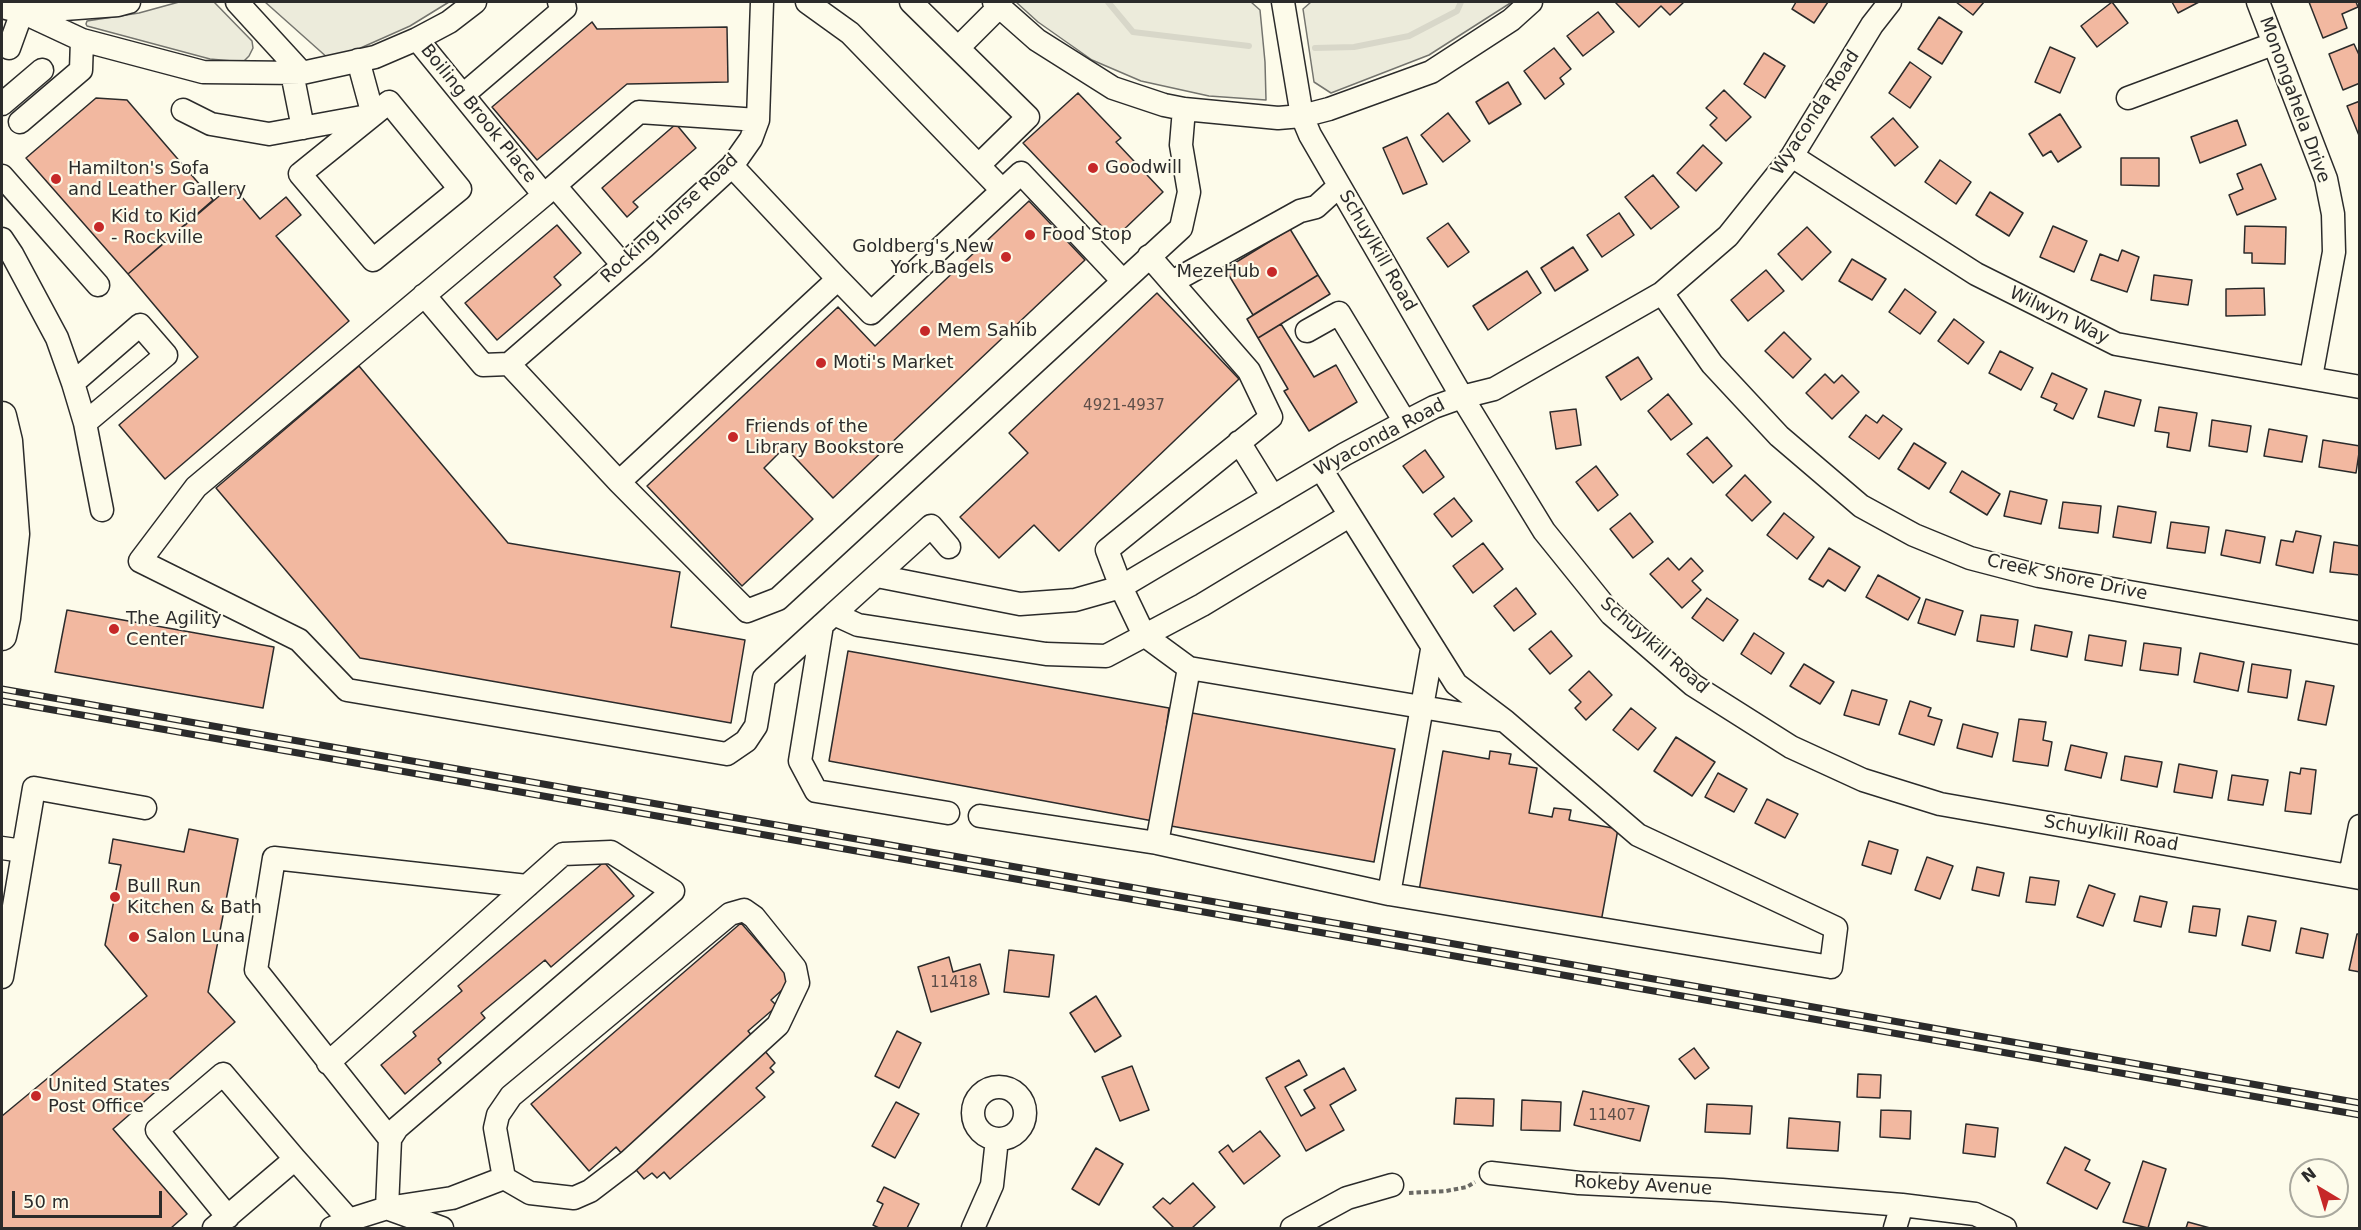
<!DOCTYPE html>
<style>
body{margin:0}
#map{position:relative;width:2361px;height:1230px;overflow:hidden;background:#fdfbea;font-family:"DejaVu Sans",sans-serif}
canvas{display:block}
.frame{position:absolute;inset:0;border:3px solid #2b2b2b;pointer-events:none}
.north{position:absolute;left:2289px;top:1158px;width:60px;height:60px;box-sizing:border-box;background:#fdfbea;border:2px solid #a9a89e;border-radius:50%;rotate:322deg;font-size:16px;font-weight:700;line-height:24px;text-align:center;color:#2b2b2b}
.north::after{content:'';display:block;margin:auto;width:21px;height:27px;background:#c62828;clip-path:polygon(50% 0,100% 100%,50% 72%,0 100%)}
.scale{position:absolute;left:12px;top:1191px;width:150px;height:27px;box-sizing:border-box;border:3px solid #2b2b2b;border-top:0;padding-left:8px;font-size:18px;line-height:21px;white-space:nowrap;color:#2b2b2b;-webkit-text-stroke:4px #fdfbea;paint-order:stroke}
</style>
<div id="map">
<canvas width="2361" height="1230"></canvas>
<div class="frame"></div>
<div class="north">N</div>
<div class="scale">50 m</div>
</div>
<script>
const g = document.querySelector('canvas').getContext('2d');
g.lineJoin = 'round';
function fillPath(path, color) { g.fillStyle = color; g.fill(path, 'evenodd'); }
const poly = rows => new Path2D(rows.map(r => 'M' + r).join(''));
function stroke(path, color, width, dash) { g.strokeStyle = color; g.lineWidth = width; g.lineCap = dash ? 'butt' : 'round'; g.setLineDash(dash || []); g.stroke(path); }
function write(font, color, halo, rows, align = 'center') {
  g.font = font + ' "DejaVu Sans",sans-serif'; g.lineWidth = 4.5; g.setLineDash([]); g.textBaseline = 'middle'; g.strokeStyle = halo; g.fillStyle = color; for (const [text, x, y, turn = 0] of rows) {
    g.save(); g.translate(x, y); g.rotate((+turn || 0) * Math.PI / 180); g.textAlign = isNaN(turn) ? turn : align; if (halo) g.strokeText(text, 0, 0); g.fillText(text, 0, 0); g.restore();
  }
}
const green = poly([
 [179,2,214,2,252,41,253,48,249,56,243,62,210,59,87,26,86,24,87,21,139,13,179,2],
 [265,2,449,2,410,26,347,54,329,59,265,2],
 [1016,2,1251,2,1260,10,1265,62,1266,100,1209,96,1141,81,1092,60,1038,22,1016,2],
 [1311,2,1512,2,1429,55,1331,93,1314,82,1303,9,1311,2]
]);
fillPath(green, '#ecebdb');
stroke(green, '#74746e', 1.5);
stroke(poly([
 [1108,2,1133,32,1249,46],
 [1315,48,1354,47,1409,36,1457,11,1461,2]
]), '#d8d7c9', 6);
const building = poly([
 [1615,2,1681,2,1683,3,1670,15,1661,6,1639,27,1615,2],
 [1796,2,1828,2,1814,23,1792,9,1796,2],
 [1956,2,1984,2,1973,15,1956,2],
 [2112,2,2128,23,2097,47,2081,26,2112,2],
 [2172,2,2199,2,2178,13,2172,2],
 [2309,2,2356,2,2358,7,2342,14,2347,28,2323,38,2309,2],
 [1598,12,1614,32,1583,56,1567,36,1598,12],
 [1939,17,1962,32,1942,64,1918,49,1939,17],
 [592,22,597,29,727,27,728,82,627,84,537,160,492,107,592,22],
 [2354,44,2360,57,2360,83,2343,90,2329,54,2354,44],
 [2050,47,2075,58,2060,93,2035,82,2050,47],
 [1554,48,1571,69,1560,78,1564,84,1545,99,1524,71,1554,48],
 [1764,53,1785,66,1765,98,1744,84,1764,53],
 [1910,62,1931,77,1910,108,1889,93,1910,62],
 [1508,82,1521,104,1489,124,1476,102,1508,82],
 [1724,90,1751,117,1726,141,1710,125,1717,118,1706,108,1724,90],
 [1078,93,1121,138,1116,142,1163,192,1114,239,1023,143,1078,93],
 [96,98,127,100,213,200,128,274,26,158,96,98],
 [2360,101,2360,138,2347,106,2360,101],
 [1448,113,1470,141,1443,162,1421,135,1448,113],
 [2060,114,2081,147,2058,162,2051,151,2043,156,2029,134,2060,114],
 [1893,118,1918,147,1895,166,1871,137,1893,118],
 [2237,120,2246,145,2200,163,2191,137,2237,120],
 [676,124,696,148,633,202,638,207,627,217,602,188,676,124],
 [1407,137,1427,184,1403,194,1383,148,1407,137],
 [1703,145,1722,163,1696,191,1677,173,1703,145],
 [2121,158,2159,158,2159,186,2121,185,2121,158],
 [1940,160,1971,182,1956,204,1925,182,1940,160],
 [2261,164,2276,199,2237,215,2229,195,2243,189,2237,174,2261,164],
 [1653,175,1679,207,1651,229,1625,197,1653,175],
 [232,185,260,219,286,197,301,215,276,236,349,321,165,479,119,425,198,357,128,274,232,185],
 [1990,192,2023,213,2009,236,1976,215,1990,192],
 [1029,201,1085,260,833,498,785,447,764,468,813,519,742,586,647,486,838,307,875,346,1029,201],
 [1619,213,1634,235,1602,257,1587,235,1619,213],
 [1448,223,1469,252,1448,267,1427,238,1448,223],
 [557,225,581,253,554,277,561,285,497,340,465,303,557,225],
 [2053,226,2087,241,2074,272,2040,257,2053,226],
 [2245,226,2286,227,2285,264,2252,263,2252,253,2244,253,2245,226],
 [1807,227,1831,252,1802,280,1778,254,1807,227],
 [1290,229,1318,275,1253,315,1225,269,1290,229],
 [1573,247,1588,270,1555,291,1541,268,1573,247],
 [2122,250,2139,257,2127,292,2091,280,2100,254,2118,261,2122,250],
 [1852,259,1886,279,1872,300,1839,281,1852,259],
 [1766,270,1784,291,1748,321,1731,300,1766,270],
 [1527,271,1541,293,1488,330,1473,306,1527,271],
 [1318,275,1330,294,1258,338,1247,319,1318,275],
 [2154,275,2192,280,2188,305,2151,300,2154,275],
 [2264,288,2265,315,2226,316,2226,289,2264,288],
 [1905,289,1936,312,1920,334,1889,312,1905,289],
 [1157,293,1239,379,1059,551,1034,525,999,558,960,517,1028,453,1009,433,1157,293],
 [1954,319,1984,342,1968,364,1938,341,1954,319],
 [1281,324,1314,377,1336,365,1357,402,1309,431,1284,391,1288,389,1258,338,1281,324],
 [1784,332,1811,359,1793,378,1765,351,1784,332],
 [2000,351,2033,368,2021,390,1989,373,2000,351],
 [1638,357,1652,379,1621,400,1606,377,1638,357],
 [359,366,508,543,680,572,671,627,745,640,731,723,360,658,216,488,359,366],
 [2052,373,2087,389,2073,419,2054,410,2057,404,2041,397,2052,373],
 [1825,374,1834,383,1842,375,1859,392,1832,419,1806,393,1825,374],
 [2105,391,2141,400,2134,426,2098,417,2105,391],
 [1668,394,1692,424,1671,440,1648,411,1668,394],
 [2159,407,2197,413,2190,451,2167,447,2169,433,2155,431,2159,407],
 [1576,409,1581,445,1556,449,1550,412,1576,409],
 [1866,415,1877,423,1883,415,1902,429,1879,459,1849,437,1866,415],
 [2212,420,2251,426,2247,452,2209,446,2212,420],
 [2269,429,2307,436,2302,462,2264,456,2269,429],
 [1707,437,1732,466,1713,483,1687,454,1707,437],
 [2323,440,2360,446,2356,473,2319,467,2323,440],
 [1914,443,1946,463,1929,489,1898,469,1914,443],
 [1425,450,1444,477,1423,493,1403,466,1425,450],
 [1596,466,1618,495,1598,511,1576,482,1596,466],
 [1962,471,2000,494,1987,515,1950,492,1962,471],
 [1745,475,1771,502,1752,521,1726,495,1745,475],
 [2010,491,2047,500,2041,524,2004,516,2010,491],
 [1454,498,1472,521,1452,537,1434,514,1454,498],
 [2063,502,2101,506,2098,533,2059,528,2063,502],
 [2118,506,2156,512,2151,543,2113,537,2118,506],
 [1630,513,1653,542,1633,558,1610,529,1630,513],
 [1784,513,1814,537,1797,559,1767,535,1784,513],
 [2171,522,2209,527,2205,553,2167,548,2171,522],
 [2226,530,2265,537,2260,563,2221,555,2226,530],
 [2296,531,2321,536,2313,573,2276,565,2281,540,2293,542,2296,531],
 [2334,542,2360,546,2360,575,2330,572,2334,542],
 [1483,543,1503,569,1473,593,1453,566,1483,543],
 [1829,548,1860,567,1845,591,1828,580,1823,587,1809,579,1829,548],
 [1668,558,1679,570,1691,558,1703,571,1692,581,1701,590,1682,608,1650,574,1668,558],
 [1878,575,1920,598,1908,620,1866,597,1878,575],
 [1516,588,1536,614,1514,631,1494,606,1516,588],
 [1707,598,1738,620,1723,641,1692,618,1707,598],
 [1926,599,1963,611,1955,635,1918,623,1926,599],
 [67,610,274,647,263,708,55,672,67,610],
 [1981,615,2018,620,2014,647,1977,641,1981,615],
 [2035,625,2072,632,2067,657,2031,650,2035,625],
 [1551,631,1572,656,1550,674,1529,649,1551,631],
 [1754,633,1784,653,1771,674,1741,654,1754,633],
 [2089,635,2126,641,2122,666,2085,660,2089,635],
 [2144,643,2181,648,2178,675,2140,670,2144,643],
 [848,651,1169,708,1153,821,829,761,848,651],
 [2200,653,2244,662,2238,691,2194,682,2200,653],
 [1804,664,1834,682,1820,704,1790,686,1804,664],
 [2252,664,2291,670,2287,698,2248,692,2252,664],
 [1589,671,1612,695,1586,720,1575,708,1581,702,1569,690,1589,671],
 [2306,681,2334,686,2326,725,2298,720,2306,681],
 [1852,690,1887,700,1879,725,1844,715,1852,690],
 [1910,701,1931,708,1928,716,1942,720,1934,745,1899,734,1910,701],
 [1631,708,1656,728,1638,750,1613,730,1631,708],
 [1192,713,1395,749,1374,862,1171,826,1192,713],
 [2019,719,2046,722,2043,740,2052,742,2048,766,2013,761,2019,719],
 [1963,724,1998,733,1992,757,1957,748,1963,724],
 [1676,737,1715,762,1692,796,1654,771,1676,737],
 [2071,745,2107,753,2101,778,2065,770,2071,745],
 [1443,751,1489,759,1490,751,1511,754,1509,764,1537,768,1529,813,1552,817,1554,808,1571,810,1569,820,1618,829,1601,922,1419,891,1443,751],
 [2125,756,2162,762,2157,787,2121,780,2125,756],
 [2179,764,2217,771,2212,798,2174,792,2179,764],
 [2301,768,2316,770,2311,814,2285,811,2290,772,2300,774,2301,768],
 [1718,773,1747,789,1734,812,1705,797,1718,773],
 [2232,775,2268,780,2263,805,2228,800,2232,775],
 [1767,799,1798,814,1785,838,1755,823,1767,799],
 [189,829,238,839,208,992,235,1022,113,1129,187,1214,171,1228,2,1228,2,1116,147,996,105,945,121,865,109,863,113,839,184,852,189,829],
 [1869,841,1898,850,1891,874,1862,865,1869,841],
 [1927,857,1953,866,1940,899,1915,890,1927,857],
 [604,862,634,896,551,967,545,960,481,1013,485,1018,438,1059,441,1063,405,1094,381,1065,416,1036,413,1032,462,991,458,986,604,862],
 [1977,867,2004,873,1999,896,1972,890,1977,867],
 [2030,877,2059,881,2055,905,2026,902,2030,877],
 [2089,885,2115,894,2103,926,2077,917,2089,885],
 [2140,896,2167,902,2161,927,2134,921,2140,896],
 [2193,906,2220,909,2216,936,2189,932,2193,906],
 [2248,916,2276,921,2270,951,2242,945,2248,916],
 [741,923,792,981,771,1000,777,1006,748,1031,775,1063,770,1068,774,1072,756,1088,765,1097,670,1179,664,1172,657,1178,652,1173,644,1179,616,1147,589,1171,531,1104,741,923],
 [2301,928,2328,934,2323,958,2296,953,2301,928],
 [2357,934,2360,934,2360,972,2349,970,2357,934],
 [1009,950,1054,955,1049,997,1004,992,1009,950],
 [949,957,953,972,980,964,989,994,931,1012,918,967,949,957],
 [1096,996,1121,1036,1095,1052,1070,1013,1096,996],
 [897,1031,921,1043,899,1088,875,1076,897,1031],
 [1694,1048,1709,1068,1695,1079,1679,1059,1694,1048],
 [1299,1060,1307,1075,1285,1087,1301,1116,1315,1108,1304,1090,1344,1068,1356,1090,1330,1105,1344,1130,1306,1151,1266,1078,1299,1060],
 [1132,1066,1149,1110,1120,1121,1102,1077,1132,1066],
 [1858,1074,1881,1075,1880,1098,1857,1097,1858,1074],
 [1583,1091,1649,1106,1640,1141,1574,1125,1583,1091],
 [1456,1098,1494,1099,1493,1126,1454,1124,1456,1098],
 [1522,1100,1561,1102,1560,1131,1521,1130,1522,1100],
 [896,1102,919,1114,895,1158,872,1146,896,1102],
 [1707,1104,1752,1106,1750,1134,1705,1132,1707,1104],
 [1881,1110,1911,1111,1910,1139,1880,1137,1881,1110],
 [1789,1118,1840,1122,1838,1151,1787,1148,1789,1118],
 [1966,1124,1998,1128,1995,1157,1963,1153,1966,1124],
 [1260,1131,1280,1156,1244,1184,1219,1152,1228,1145,1233,1152,1260,1131],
 [2065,1147,2090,1160,2085,1170,2110,1183,2097,1209,2047,1183,2065,1147],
 [1096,1148,1123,1164,1099,1205,1072,1189,1096,1148],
 [2143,1161,2166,1169,2148,1228,2123,1222,2143,1161],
 [1193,1183,1215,1207,1192,1228,1174,1228,1153,1207,1163,1198,1170,1204,1193,1183],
 [884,1187,919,1204,907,1228,879,1228,873,1225,883,1204,877,1201,884,1187],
 [2188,1222,2210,1228,2186,1228,2188,1222]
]);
fillPath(building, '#f2b8a0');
stroke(building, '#2b2b2b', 1.5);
const minor = poly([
 [237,2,302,73],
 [807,2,850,33,1002,190],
 [911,2,1028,117,979,165],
 [994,2,1037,40,1113,88,1164,105,1184,109,1278,118,1302,116,1329,109,1431,72,1511,20,1531,2],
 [1283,2,1302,116,1310,135,1462,397,1544,531,1611,614,1693,685,1791,747,1863,780,1940,804,2360,878],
 [2258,2,2326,179,2333,214,2334,252,2311,377],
 [2,7,22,12,82,40,203,72,302,73,375,57,417,39,449,22,475,2],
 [24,12,118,5,129,2],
 [417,39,544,195,639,112,758,120],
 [959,47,1000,6],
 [9,48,22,12],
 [292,73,303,128],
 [463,95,565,8,559,2],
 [2128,98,2273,44],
 [2,104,42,70],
 [183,110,211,124,269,134,373,115,389,102,460,189,373,260,300,174,373,115,358,60],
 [20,122,81,70,82,40],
 [1792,156,1976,274,2116,344,2360,387],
 [732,166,838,279],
 [2,176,98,285],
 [555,186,623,265],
 [544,195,196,487,140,561,299,640,347,690,727,754,746,741,756,726,764,678,834,614,858,625,1046,654,1106,656,1202,605,1349,516],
 [2,239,12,254,57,338,73,383,140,325,166,355,85,423],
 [1149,256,1249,371,1271,417,1107,550,1121,587,1144,635,1189,668,1499,720],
 [1172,282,1300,211,1316,207,1339,186],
 [1662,293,1712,364,1779,436,1861,506,1914,535,1970,558,2039,576,2360,633],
 [424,295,483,365,509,364,619,482,747,611,778,599,1181,228,1189,192,1181,145,1184,109],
 [1307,331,1339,313,1405,422],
 [509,364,644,247,732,166,751,139,758,120,762,2],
 [73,383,85,423,102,510],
 [1239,442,1273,497],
 [1321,469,1456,684,1505,721,1638,835,1836,928,1831,967,1389,894],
 [619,482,838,279,871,313,1021,173,1122,280],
 [877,576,1020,604,1075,600,1121,587,1345,454,1405,422,1434,407,1462,397,1494,389,1662,293,1728,236,1792,156,1872,25,1890,2],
 [834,614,931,526,949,547],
 [822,625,800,761,816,791,948,813],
 [980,816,1157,843,1189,668],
 [1157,843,1389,894,1432,650],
 [2,848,23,851],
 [2350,876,2360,826],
 [2,977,34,788,145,808],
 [328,1063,563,854,611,852,673,891,397,1128,390,1139,387,1208],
 '973 1113a26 26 0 1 1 52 0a26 26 0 1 1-52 0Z',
 [390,1139,256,970,274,858,527,886],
 [295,1159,349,1220],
 [1491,1173,1579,1183,1722,1190,1902,1205,1975,1214,2005,1228],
 [389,1209,442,1228],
 [214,1228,295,1159,223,1074,157,1130,228,1217],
 [332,1228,349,1220,387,1208,452,1198,504,1178,495,1128,498,1115,511,1096,730,914,744,910,754,917,795,968,798,983,778,1025,628,1162,590,1191,574,1198,530,1193,504,1178],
 [973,1228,992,1185,997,1139],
 [1292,1228,1347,1198,1392,1185],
 [1895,1228,1902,1205]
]);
const major = poly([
 [2,416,8,441,15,534,6,618,2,636]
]);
stroke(minor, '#2b2b2b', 25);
stroke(major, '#2b2b2b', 31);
stroke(poly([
 [1409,1193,1446,1191,1467,1187,1475,1182]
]), '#6a6964', 4, [4.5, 3]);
stroke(minor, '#fdfbea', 22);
stroke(major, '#fdfbea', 28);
const rail = poly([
 [2,689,2360,1103],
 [2,701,2360,1115]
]);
stroke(rail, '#2b2b2b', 7);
stroke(rail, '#fdfbea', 4.5, [14]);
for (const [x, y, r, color] of [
 [1093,168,6,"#c62828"],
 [56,179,6,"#c62828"],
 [99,227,6,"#c62828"],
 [1030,235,6,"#c62828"],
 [1006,257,6,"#c62828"],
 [1272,272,6,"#c62828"],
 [925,331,6,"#c62828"],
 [821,363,6,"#c62828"],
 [733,437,6,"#c62828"],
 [114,629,6,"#c62828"],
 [115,897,6,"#c62828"],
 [134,937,6,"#c62828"],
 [36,1096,6,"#c62828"]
]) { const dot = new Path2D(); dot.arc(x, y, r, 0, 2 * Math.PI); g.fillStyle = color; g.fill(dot); stroke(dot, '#fdfbea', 2); }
write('15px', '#5d4e48', null, [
 ["4921-4937",1124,406],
 ["11418",954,983],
 ["11407",1612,1116]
]);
write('18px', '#2b2b2b', '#fdfbea', [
 ["Monongahela Drive",2294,100,70],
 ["Wyaconda Road",1816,113,-57],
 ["Boiling Brook Place",478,114,51],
 ["Rocking Horse Road",670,219,-43],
 ["Schuylkill Road",1377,251,60],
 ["Wilwyn Way",2059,316,26],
 ["Wyaconda Road",1380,438,-28],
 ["Creek Shore Drive",2067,578,12],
 ["Schuylkill Road",1654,646,41],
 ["Schuylkill Road",2111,834,10],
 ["Rokeby Avenue",1643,1186,3]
]);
write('18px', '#2b2b2b', '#fdfbea', [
 ["Goodwill",1105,168],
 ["Hamilton's Sofa",68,169],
 ["and Leather Gallery",68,190],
 ["Kid to Kid",111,217],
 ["- Rockville",111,238],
 ["Food Stop",1042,235],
 ["Goldberg's New",994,247,"right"],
 ["York Bagels",994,268,"right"],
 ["MezeHub",1260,272,"right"],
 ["Mem Sahib",937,331],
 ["Moti's Market",833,363],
 ["Friends of the",745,427],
 ["Library Bookstore",745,448],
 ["The Agility",126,619],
 ["Center",126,640],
 ["Bull Run",127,887],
 ["Kitchen & Bath",127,908],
 ["Salon Luna",146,937],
 ["United States",48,1086],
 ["Post Office",48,1107]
], 'left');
</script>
